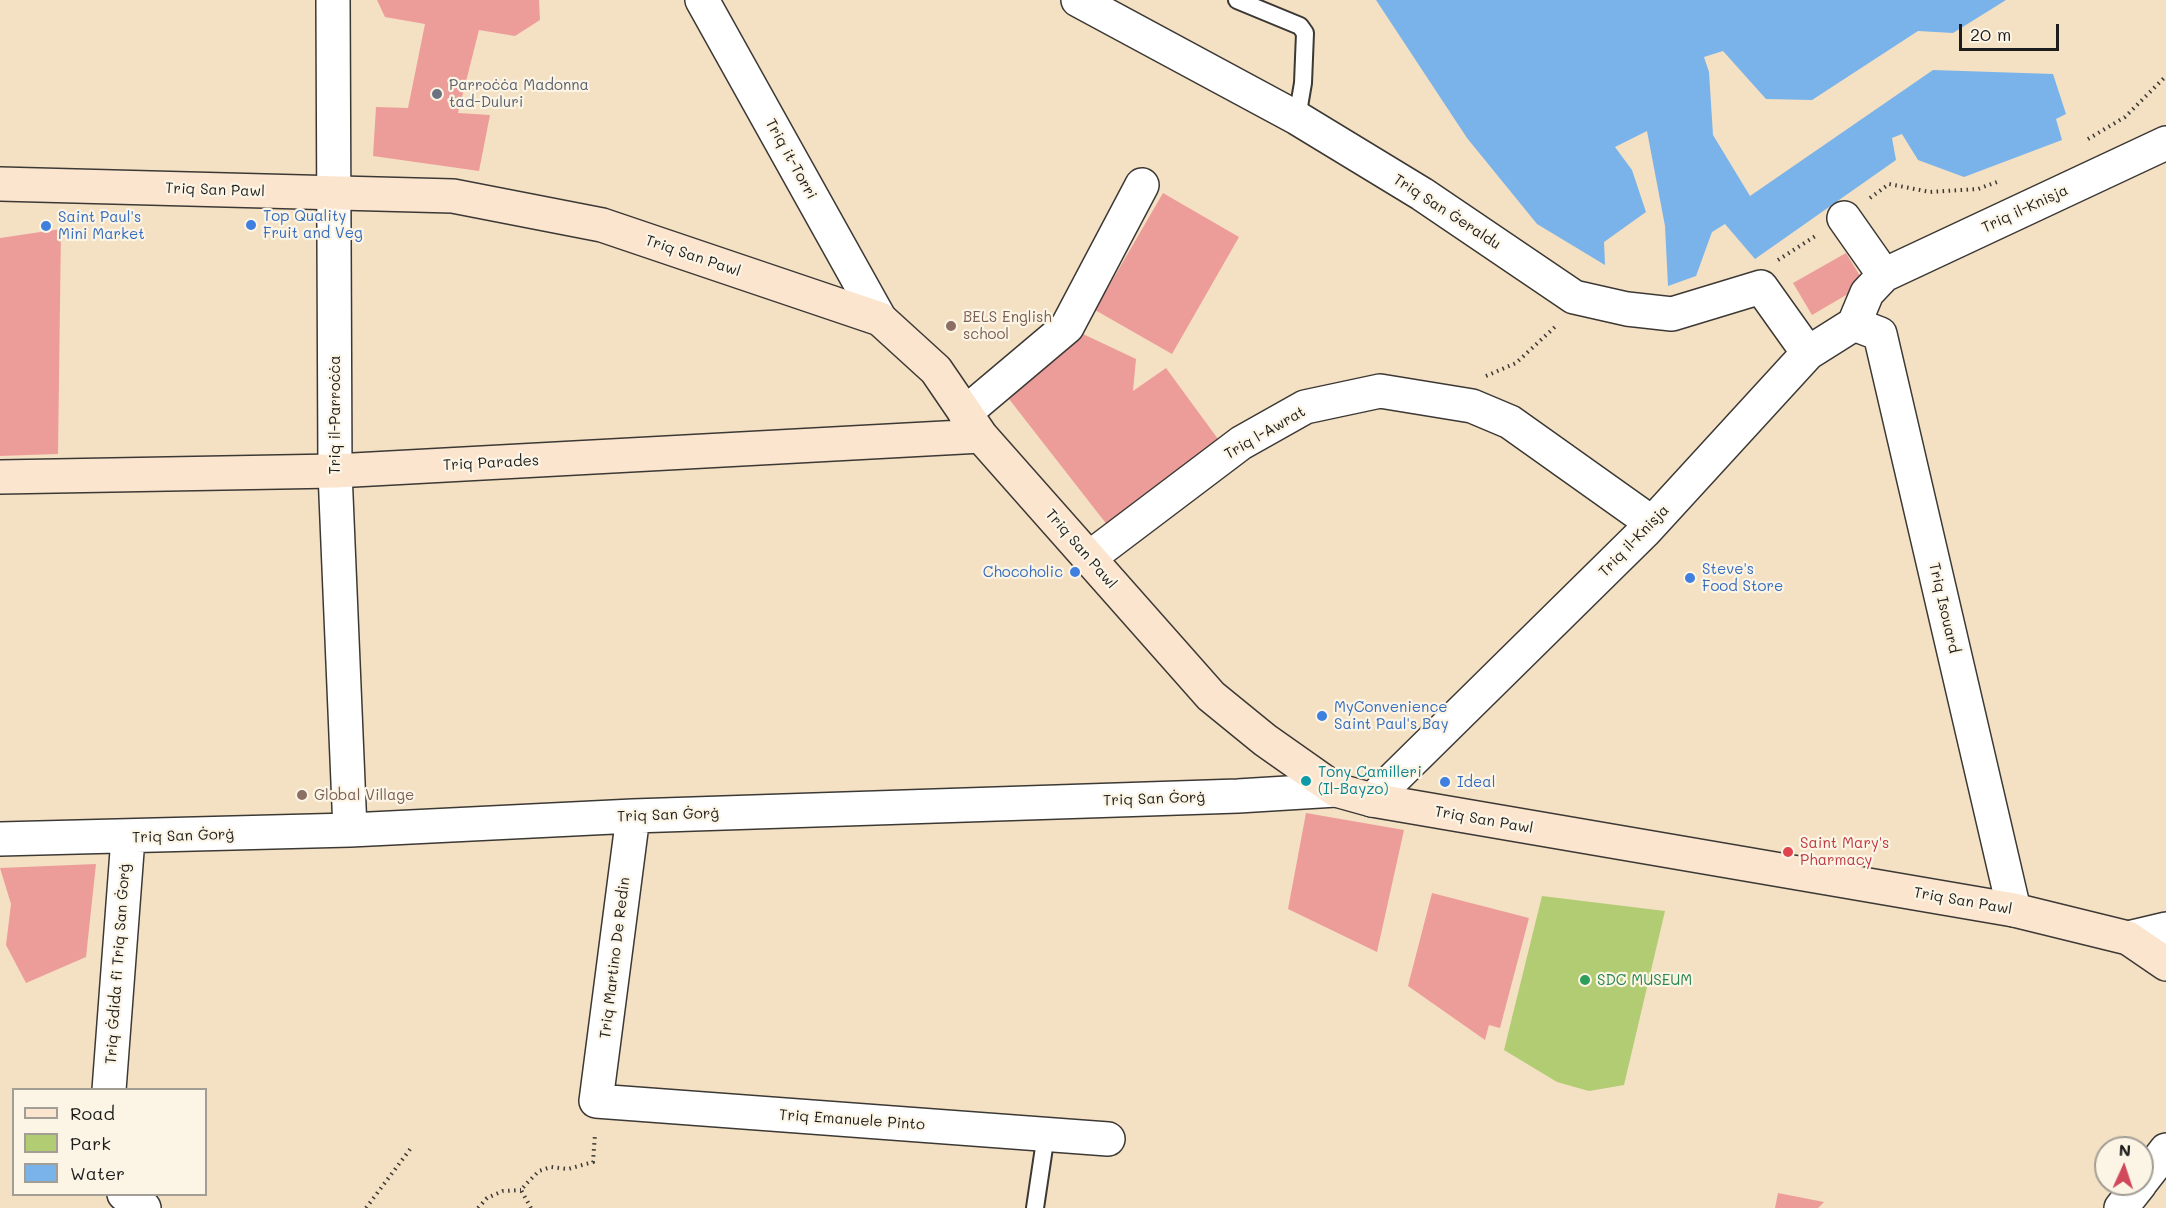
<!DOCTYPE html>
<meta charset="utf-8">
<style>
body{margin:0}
#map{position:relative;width:2166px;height:1208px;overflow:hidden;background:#f4e0c3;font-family:Mali,sans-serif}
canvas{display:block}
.legend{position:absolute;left:12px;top:1088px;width:195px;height:108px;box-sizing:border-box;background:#fcf5e5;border:2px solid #a29e95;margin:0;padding:8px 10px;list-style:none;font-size:18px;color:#1c1c1c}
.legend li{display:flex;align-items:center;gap:12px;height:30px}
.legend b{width:30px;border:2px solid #a29e95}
.north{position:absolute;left:2094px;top:1136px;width:60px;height:60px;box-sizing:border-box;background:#fcf5e5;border:2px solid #a29e95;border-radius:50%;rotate:3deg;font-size:16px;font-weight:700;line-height:24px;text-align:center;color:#1c1c1c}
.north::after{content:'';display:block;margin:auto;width:21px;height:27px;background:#d1495b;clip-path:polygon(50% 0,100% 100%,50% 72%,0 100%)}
.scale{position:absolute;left:1959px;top:24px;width:100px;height:27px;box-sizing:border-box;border:3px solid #1c1c1c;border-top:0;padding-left:8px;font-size:18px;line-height:21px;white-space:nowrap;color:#1c1c1c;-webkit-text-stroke:4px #fcf5e5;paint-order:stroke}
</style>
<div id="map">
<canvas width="2166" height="1208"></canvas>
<ul class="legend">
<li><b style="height:8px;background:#fce5cf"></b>Road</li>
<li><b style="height:16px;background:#b1cc72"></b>Park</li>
<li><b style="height:16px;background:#7ab3ea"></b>Water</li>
</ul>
<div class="north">N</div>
<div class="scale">20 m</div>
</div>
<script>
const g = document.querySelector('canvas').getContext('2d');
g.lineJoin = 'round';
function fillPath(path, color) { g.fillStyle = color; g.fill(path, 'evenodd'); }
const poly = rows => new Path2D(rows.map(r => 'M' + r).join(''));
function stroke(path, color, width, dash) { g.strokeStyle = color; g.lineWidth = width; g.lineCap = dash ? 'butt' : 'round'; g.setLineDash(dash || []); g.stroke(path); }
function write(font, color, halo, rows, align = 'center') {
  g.font = font + ' Mali,sans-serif'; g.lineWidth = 4.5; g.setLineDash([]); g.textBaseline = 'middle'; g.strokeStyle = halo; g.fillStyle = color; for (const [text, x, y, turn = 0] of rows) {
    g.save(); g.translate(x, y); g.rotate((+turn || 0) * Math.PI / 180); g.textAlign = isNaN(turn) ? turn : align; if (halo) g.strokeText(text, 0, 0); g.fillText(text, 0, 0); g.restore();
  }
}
fillPath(poly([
 [1542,896,1665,911,1624,1085,1589,1091,1557,1082,1504,1050]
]), '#b1cc72');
fillPath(poly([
 [1376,0,2006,0,1953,33,1918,31,1812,100,1766,99,1723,51,1704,57,1709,72,1713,135,1750,196,1933,70,2053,74,2066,114,2056,119,2062,140,1964,177,1918,160,1902,134,1892,138,1896,160,1755,259,1725,224,1712,232,1696,276,1668,286,1665,226,1647,131,1615,147,1632,170,1646,212,1604,242,1605,265,1537,224,1467,138]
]), '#7ab3ea');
fillPath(poly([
 [377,0,539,0,540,20,515,36,479,30,458,113,490,115,479,171,373,156,376,107,408,108,425,24,385,17],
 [1163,193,1239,237,1172,354,1095,310],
 [61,229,58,454,0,456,0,238],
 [1846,253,1865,284,1812,315,1793,283],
 [1083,334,1136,359,1133,391,1166,368,1218,439,1108,526,1009,399],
 [1306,813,1404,830,1377,952,1288,909],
 [96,864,86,957,26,983,6,945,11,904,0,868],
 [1432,893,1529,918,1500,1028,1489,1025,1485,1040,1408,986],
 [1778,1193,1824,1202,1818,1208,1775,1208]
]), '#ed9d99');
const lane = poly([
 [1237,0,1300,26,1305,33,1303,83,1297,118],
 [1035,1208,1046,1134]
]);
const street = poly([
 [333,0,335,472,350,830],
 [702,0,880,319],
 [1078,0,1297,118,1422,194,1574,297,1627,309,1672,314,1761,287,1808,353],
 [1844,218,1884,275],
 [1854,324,1880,334,2014,910],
 [965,413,1067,327,1142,185],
 [1089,558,1241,443,1305,407,1380,391,1472,406,1510,422,1652,523],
 [1372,800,1644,532,1808,353,1854,324,1867,293,1884,275,2166,143],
 [633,816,596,1101,1108,1139],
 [0,839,350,830,633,816,1238,796,1336,790],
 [2128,938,2166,929],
 [109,1090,128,838],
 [2142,1181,2166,1150],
 [124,1194,144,1208],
 [2121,1208,2140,1184]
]);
const secondary = poly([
 [0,184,453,196,602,225,880,319,936,370,981,436,1211,696,1265,740,1336,790,1372,800,2014,910,2128,938,2166,964],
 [0,477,335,471,981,436]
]);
stroke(lane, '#3c3935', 20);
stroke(street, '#3c3935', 36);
stroke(secondary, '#3c3935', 36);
stroke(poly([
 [2088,139,2125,117,2166,76],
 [1870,198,1889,184,1930,192,1978,189,1997,182],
 [1778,260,1817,235],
 [1486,376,1516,363,1557,325],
 [366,1208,411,1148],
 [478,1208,487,1198,503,1191,521,1190],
 [531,1208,521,1190,527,1183,539,1171,551,1167,568,1169,593,1162,595,1134]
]), '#3c3935', 4, [1.5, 4.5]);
stroke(lane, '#fff', 16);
stroke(street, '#fff', 33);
stroke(secondary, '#fce5cf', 33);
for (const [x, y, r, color] of [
 [437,94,6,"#6b7280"],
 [251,225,6,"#3f7fe0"],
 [46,226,6,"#3f7fe0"],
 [951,326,6,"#8d6e63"],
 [1075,572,6,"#3f7fe0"],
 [1690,578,6,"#3f7fe0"],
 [1322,716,6,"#3f7fe0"],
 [1306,781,6,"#0f9aa8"],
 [1445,782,6,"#3f7fe0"],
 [302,795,6,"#8d6e63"],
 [1788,852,6,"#e0444e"],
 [1585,980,6,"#2e9e5b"]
]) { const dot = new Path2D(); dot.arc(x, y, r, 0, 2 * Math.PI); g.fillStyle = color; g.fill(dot); stroke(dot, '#fcf5e5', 2); }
write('15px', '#5b616d', '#fcf5e5', [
 ["Parroċċa Madonna",449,85],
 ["tad-Duluri",449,102]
], 'left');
write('15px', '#1c1c1c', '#fcf5e5', [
 ["Triq it-Torri",791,159,61],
 ["Triq San Pawl",215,190,2],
 ["Triq il-Knisja",2025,209,-25],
 ["Triq San Ġeraldu",1447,212,33],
 ["Triq San Pawl",693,256,19],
 ["Triq il-Parroċċa",335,415,-90],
 ["Triq l-Awrat",1265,433,-30],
 ["Triq Parades",491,463,-3],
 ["Triq il-Knisja",1634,541,-46],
 ["Triq San Pawl",1081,549,49],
 ["Triq Isouard",1944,608,77],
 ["Triq San Ġorġ",1154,799,-2],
 ["Triq San Ġorġ",668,815,-2],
 ["Triq San Pawl",1484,820,10],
 ["Triq San Ġorġ",183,836,-2],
 ["Triq San Pawl",1963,901,10],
 ["Triq Martino De Redin",615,958,-83],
 ["Triq Ġdida fi Triq San Ġorġ",118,964,-86],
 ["Triq Emanuele Pinto",852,1120,4]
]);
write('15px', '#366cbe', '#fcf5e5', [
 ["Top Quality",263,216],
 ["Fruit and Veg",263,233],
 ["Saint Paul's",58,217],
 ["Mini Market",58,234],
 ["Steve's",1702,569],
 ["Food Store",1702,586],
 ["Chocoholic",1063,572,"right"],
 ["MyConvenience",1334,707],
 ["Saint Paul's Bay",1334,724],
 ["Ideal",1457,782]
], 'left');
write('15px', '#785e54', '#fcf5e5', [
 ["BELS English",963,317],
 ["school",963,334],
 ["Global Village",314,795]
], 'left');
write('15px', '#0d838f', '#fcf5e5', [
 ["Tony Camilleri",1318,772],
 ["(Il-Bayzo)",1318,789]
], 'left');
write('15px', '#be3a42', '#fcf5e5', [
 ["Saint Mary's",1800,843],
 ["Pharmacy",1800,860]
], 'left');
write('15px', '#27864d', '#fcf5e5', [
 ["SDC MUSEUM",1597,980]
], 'left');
</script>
